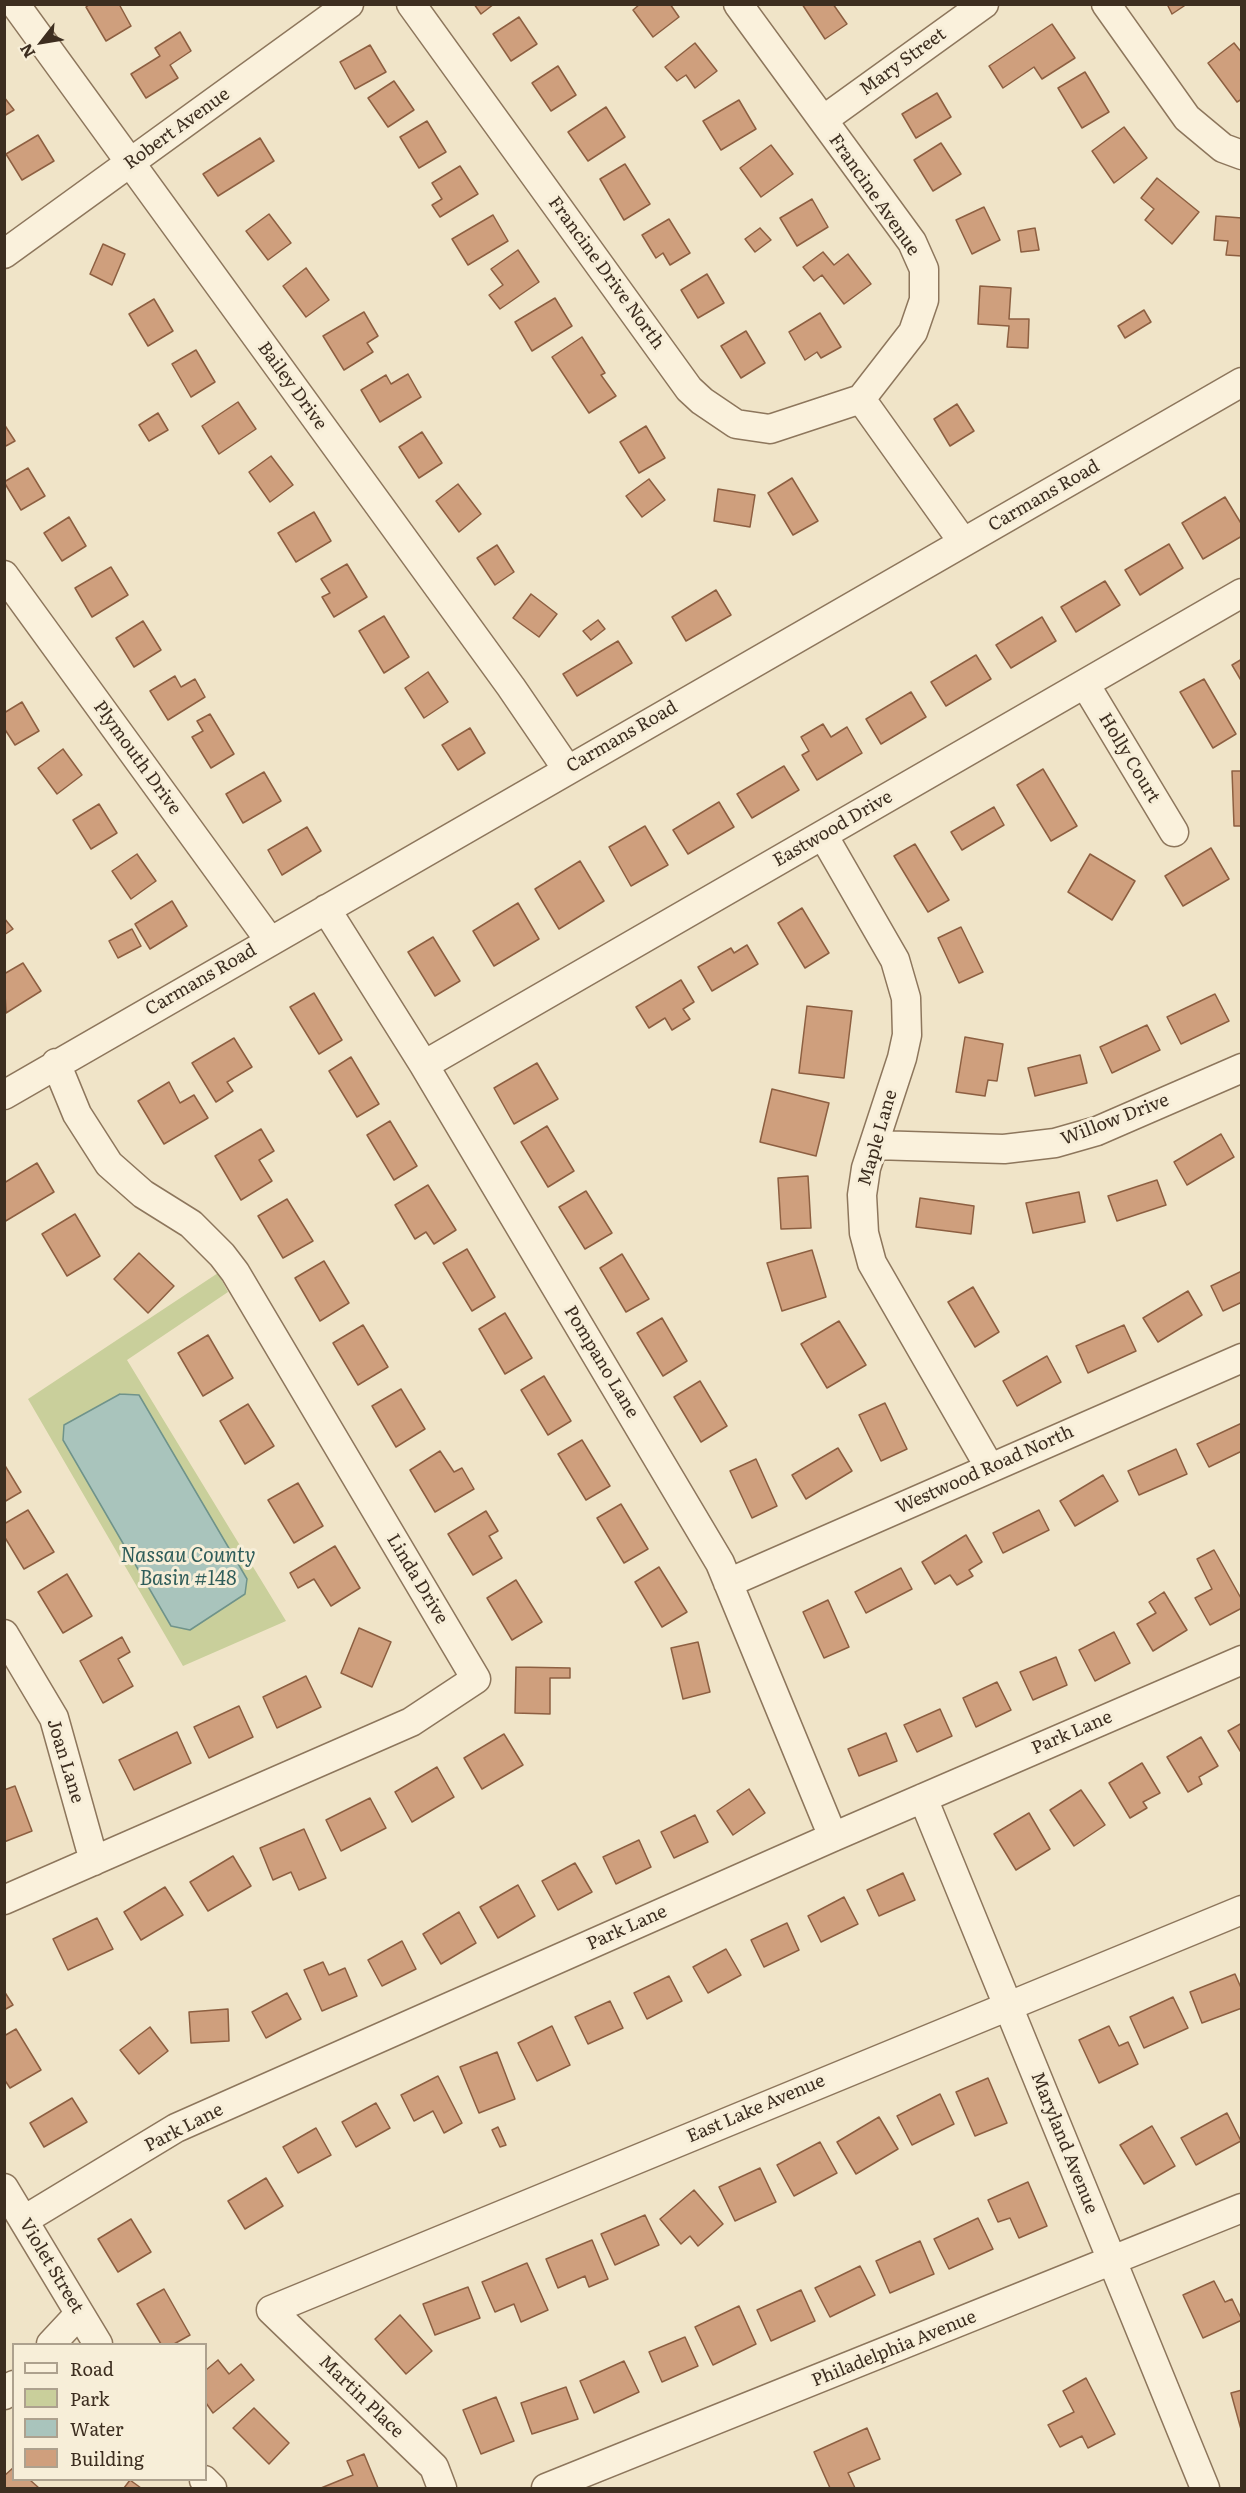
<!DOCTYPE html>
<style>
body{margin:0}
#map{position:relative;width:1246px;height:2493px;overflow:hidden;background:#f0e4c8;font-family:Literata,serif}
canvas{display:block}
.frame{position:absolute;inset:0;border:6px solid #3d2e20;pointer-events:none}
.legend{position:absolute;left:12px;top:2343px;width:195px;height:138px;box-sizing:border-box;background:#f7eed8;border:2px solid #ada18e;margin:0;padding:8px 10px;list-style:none;font-size:18px;color:#3d2e20}
.legend li{display:flex;align-items:center;gap:12px;height:30px}
.legend b{width:30px;border:2px solid #ada18e}
.north{position:absolute;left:12px;top:12px;width:60px;height:60px;-webkit-text-stroke:4px #f7eed8;paint-order:stroke;rotate:239deg;font-size:16px;font-weight:700;line-height:24px;text-align:center;color:#3d2e20}
.north::after{content:'';display:block;margin:auto;width:21px;height:27px;background:#3d2e20;clip-path:polygon(50% 0,100% 100%,50% 72%,0 100%)}
</style>
<div id="map">
<canvas width="1246" height="2493"></canvas>
<div class="frame"></div>
<ul class="legend">
<li><b style="height:8px;background:#faf1dc"></b>Road</li>
<li><b style="height:16px;background:#c9cf9b"></b>Park</li>
<li><b style="height:16px;background:#a9c4bc"></b>Water</li>
<li><b style="height:16px;background:#cf9f7d"></b>Building</li>
</ul>
<div class="north">N</div>
</div>
<script>
const g = document.querySelector('canvas').getContext('2d');
g.lineJoin = 'round';
function fillPath(path, color) { g.fillStyle = color; g.fill(path, 'evenodd'); }
const poly = rows => new Path2D(rows.map(r => 'M' + r).join(''));
function stroke(path, color, width, dash) { g.strokeStyle = color; g.lineWidth = width; g.lineCap = dash ? 'butt' : 'round'; g.setLineDash(dash || []); g.stroke(path); }
function write(font, color, halo, rows, align = 'center') {
  g.font = font + ' Literata,serif'; g.lineWidth = 6; g.setLineDash([]); g.textBaseline = 'middle'; g.strokeStyle = halo; g.fillStyle = color; for (const [text, x, y, turn = 0] of rows) {
    g.save(); g.translate(x, y); g.rotate((+turn || 0) * Math.PI / 180); g.textAlign = isNaN(turn) ? turn : align; if (halo) g.strokeText(text, 0, 0); g.fillText(text, 0, 0); g.restore();
  }
}
fillPath(poly([
 [218,1273,228,1292,127,1360,286,1621,183,1666,28,1399]
]), '#c9cf9b');
const water = poly([
 [120,1394,139,1395,247,1579,245,1594,190,1630,171,1626,63,1440,64,1425,120,1394]
]);
fillPath(water, '#a9c4bc');
stroke(water, '#6f938a', 1.5);
const building = poly([
 [90,4,119,4,131,26,106,41,86,7,90,4],
 [474,4,494,4,481,14,474,4],
 [640,4,670,4,679,17,653,37,633,10,640,4],
 [802,4,833,4,847,24,825,39,802,4],
 [1167,4,1187,4,1172,14,1167,4],
 [519,17,537,44,511,61,493,34,519,17],
 [1052,24,1075,58,1042,79,1034,67,1003,88,989,66,1052,24],
 [180,32,191,51,170,65,178,78,146,98,131,74,160,56,155,48,180,32],
 [695,43,717,71,695,88,686,75,677,81,665,67,695,43],
 [1234,43,1242,53,1242,99,1237,102,1208,63,1234,43],
 [370,45,386,72,355,89,340,62,370,45],
 [558,66,576,95,551,111,532,83,558,66],
 [1085,72,1109,112,1082,128,1058,88,1085,72],
 [394,81,414,110,388,127,368,98,394,81],
 [937,93,951,117,916,138,902,114,937,93],
 [4,97,14,110,4,116,4,97],
 [739,100,756,129,721,150,703,121,739,100],
 [606,107,625,137,588,161,568,132,606,107],
 [427,121,446,152,419,168,400,137,427,121],
 [1124,127,1147,158,1114,183,1092,151,1124,127],
 [38,135,54,161,22,180,6,154,38,135],
 [260,138,274,161,218,196,203,174,260,138],
 [941,143,961,174,933,191,914,160,941,143],
 [771,145,793,174,761,197,740,168,771,145],
 [625,164,650,204,624,220,600,179,625,164],
 [460,166,478,194,440,217,432,205,442,199,432,183,460,166],
 [1157,178,1199,212,1172,244,1145,220,1154,209,1141,198,1157,178],
 [812,199,828,227,797,246,780,218,812,199],
 [984,207,1000,240,972,254,956,220,984,207],
 [269,214,291,243,268,260,246,231,269,214],
 [493,215,508,241,468,265,452,239,493,215],
 [1216,216,1242,218,1242,256,1226,255,1228,241,1214,240,1216,216],
 [669,219,690,253,670,265,663,253,656,258,642,235,669,219],
 [760,228,771,240,755,252,745,239,760,228],
 [1035,228,1039,250,1021,252,1018,231,1035,228],
 [103,244,125,254,112,285,90,274,103,244],
 [518,250,539,282,500,309,489,295,503,285,491,269,518,250],
 [823,252,834,265,848,254,871,284,844,304,822,275,814,281,803,267,823,252],
 [306,268,329,300,306,317,283,286,306,268],
 [707,274,724,303,698,318,681,290,707,274],
 [980,286,1011,288,1009,319,1029,319,1028,348,1007,347,1009,326,978,324,980,286],
 [555,298,572,326,532,351,515,322,555,298],
 [154,299,173,331,148,346,129,314,154,299],
 [1144,310,1151,322,1125,338,1118,326,1144,310],
 [364,312,378,336,367,343,373,352,344,370,323,336,364,312],
 [820,313,841,347,821,358,817,352,805,360,789,332,820,313],
 [746,331,765,363,741,378,721,346,746,331],
 [582,337,605,373,601,375,616,396,589,413,552,357,582,337],
 [196,350,215,382,191,397,172,364,196,350],
 [408,374,421,397,380,422,361,390,386,375,391,384,408,374],
 [238,402,256,429,219,454,202,426,238,402],
 [957,404,974,431,950,446,934,419,957,404],
 [158,413,168,430,149,441,139,425,158,413],
 [4,424,15,441,4,447,4,424],
 [646,426,665,458,639,473,620,442,646,426],
 [422,432,442,463,419,478,399,447,422,432],
 [271,456,293,485,270,502,249,472,271,456],
 [28,468,45,496,21,510,4,482,28,468],
 [792,478,818,521,793,535,768,493,792,478],
 [649,479,665,500,642,517,626,496,649,479],
 [458,484,481,514,459,532,436,501,458,484],
 [718,489,755,495,750,527,714,521,718,489],
 [1225,497,1242,525,1242,536,1203,559,1182,523,1225,497],
 [314,512,331,541,296,562,278,533,314,512],
 [69,517,86,546,62,561,44,533,69,517],
 [1169,544,1183,568,1140,595,1125,570,1169,544],
 [497,545,514,572,495,585,477,558,497,545],
 [347,564,367,597,334,617,322,597,330,593,321,579,347,564],
 [111,567,128,595,92,617,75,588,111,567],
 [1105,581,1120,605,1076,632,1061,607,1105,581],
 [716,590,731,615,686,641,672,617,716,590],
 [531,594,557,614,539,637,513,618,531,594],
 [384,616,409,657,384,673,359,631,384,616],
 [1042,617,1056,641,1011,668,996,645,1042,617],
 [598,620,605,629,591,640,583,631,598,620],
 [143,621,161,650,134,667,116,638,143,621],
 [618,641,632,663,577,696,563,674,618,641],
 [976,655,991,679,946,706,931,682,976,655],
 [1242,659,1242,682,1232,665,1242,659],
 [428,672,448,702,424,718,405,688,428,672],
 [175,676,181,687,195,679,205,697,168,720,150,691,175,676],
 [1204,679,1236,734,1213,748,1180,692,1204,679],
 [911,692,926,717,881,744,866,719,911,692],
 [22,702,39,731,15,745,4,728,4,713,22,702],
 [210,714,234,754,211,768,192,737,203,731,197,721,210,714],
 [823,724,831,737,847,727,862,753,817,780,802,755,809,751,801,737,823,724],
 [470,728,485,753,458,770,442,745,470,728],
 [63,749,82,775,57,794,38,768,63,749],
 [784,766,799,790,752,818,737,794,784,766],
 [1043,769,1077,826,1051,841,1017,785,1043,769],
 [1232,771,1242,771,1242,826,1234,826,1232,771],
 [264,772,281,801,243,823,226,794,264,772],
 [719,802,734,827,688,854,673,830,719,802],
 [99,804,117,833,91,849,73,820,99,804],
 [994,807,1004,825,962,850,951,832,994,807],
 [645,826,668,865,631,886,609,847,645,826],
 [307,827,321,851,282,875,268,850,307,827],
 [915,844,949,900,928,912,894,856,915,844],
 [1211,848,1229,879,1183,906,1165,876,1211,848],
 [137,854,156,881,131,899,112,871,137,854],
 [1090,854,1135,881,1112,920,1068,892,1090,854],
 [580,861,604,901,559,929,535,889,580,861],
 [172,901,187,926,150,949,135,924,172,901],
 [518,903,539,939,494,966,473,931,518,903],
 [802,908,829,953,805,968,778,923,802,908],
 [4,918,13,929,4,935,4,918],
 [961,927,983,972,959,983,938,938,961,927],
 [132,929,141,946,118,958,109,941,132,929],
 [433,937,460,981,435,996,408,952,433,937],
 [747,945,758,964,712,991,698,967,731,948,734,953,747,945],
 [23,963,41,991,6,1013,4,974,23,963],
 [681,980,694,1002,683,1009,690,1019,672,1030,665,1018,649,1028,636,1007,681,980],
 [314,993,342,1040,319,1054,290,1007,314,993],
 [1215,994,1229,1021,1181,1044,1167,1017,1215,994],
 [807,1006,852,1011,844,1078,799,1073,807,1006],
 [1147,1025,1160,1050,1112,1073,1100,1047,1147,1025],
 [965,1037,1003,1044,997,1081,988,1080,985,1096,956,1092,965,1037],
 [234,1038,252,1067,227,1082,233,1091,216,1102,192,1063,234,1038],
 [1080,1055,1087,1083,1035,1096,1028,1068,1080,1055],
 [351,1057,379,1104,357,1117,329,1071,351,1057],
 [537,1063,558,1099,514,1124,494,1088,537,1063],
 [169,1082,180,1103,194,1095,208,1118,164,1144,138,1101,169,1082],
 [772,1089,829,1103,816,1156,760,1142,772,1089],
 [390,1121,417,1166,394,1180,367,1135,390,1121],
 [547,1126,574,1171,548,1187,521,1142,547,1126],
 [261,1129,274,1151,259,1160,272,1181,241,1200,215,1156,261,1129],
 [1221,1134,1234,1157,1187,1185,1174,1162,1221,1134],
 [37,1163,54,1192,4,1222,4,1183,37,1163],
 [808,1176,811,1228,781,1229,778,1178,808,1176],
 [1157,1180,1166,1205,1117,1221,1108,1196,1157,1180],
 [428,1185,456,1230,434,1244,426,1232,415,1239,395,1205,428,1185],
 [586,1191,612,1233,585,1249,559,1207,586,1191],
 [1079,1192,1085,1222,1033,1233,1026,1203,1079,1192],
 [920,1198,974,1206,971,1234,916,1227,920,1198],
 [287,1199,313,1241,283,1258,258,1216,287,1199],
 [75,1214,100,1256,67,1276,42,1234,75,1214],
 [467,1249,495,1297,472,1311,443,1263,467,1249],
 [812,1250,826,1297,782,1311,767,1263,812,1250],
 [139,1253,174,1286,148,1313,114,1279,139,1253],
 [622,1254,649,1299,626,1312,600,1268,622,1254],
 [324,1261,349,1303,320,1321,295,1278,324,1261],
 [1242,1271,1242,1302,1223,1311,1211,1286,1242,1271],
 [973,1287,999,1332,975,1347,948,1302,973,1287],
 [1188,1291,1202,1315,1158,1342,1143,1318,1188,1291],
 [505,1313,532,1358,505,1374,479,1329,505,1313],
 [662,1318,687,1361,663,1376,637,1333,662,1318],
 [839,1321,866,1365,827,1388,801,1344,839,1321],
 [363,1325,388,1367,358,1385,333,1343,363,1325],
 [1124,1325,1136,1351,1088,1373,1076,1346,1124,1325],
 [208,1335,233,1378,203,1396,178,1353,208,1335],
 [1047,1356,1061,1382,1017,1406,1003,1381,1047,1356],
 [544,1376,571,1421,548,1435,521,1390,544,1376],
 [700,1381,727,1426,701,1442,674,1397,700,1381],
 [401,1389,425,1429,396,1447,372,1406,401,1389],
 [885,1403,907,1449,881,1461,859,1415,885,1403],
 [248,1404,274,1446,245,1464,220,1421,248,1404],
 [1242,1423,1242,1451,1209,1467,1197,1444,1242,1423],
 [582,1440,610,1486,586,1500,558,1454,582,1440],
 [838,1448,852,1471,806,1499,792,1475,838,1448],
 [1176,1449,1187,1474,1139,1495,1128,1471,1176,1449],
 [440,1451,454,1472,462,1468,474,1489,435,1512,410,1470,440,1451],
 [756,1459,777,1506,752,1518,730,1471,756,1459],
 [4,1464,21,1492,4,1502,4,1464],
 [1103,1475,1118,1501,1075,1526,1060,1501,1103,1475],
 [298,1483,323,1526,294,1543,268,1500,298,1483],
 [621,1504,648,1549,624,1563,597,1518,621,1504],
 [28,1510,54,1552,24,1569,4,1536,4,1524,28,1510],
 [1039,1510,1049,1530,1003,1553,993,1533,1039,1510],
 [486,1511,498,1531,489,1536,502,1558,473,1575,448,1534,486,1511],
 [966,1535,982,1562,969,1570,973,1576,957,1585,950,1575,935,1584,922,1562,966,1535],
 [335,1546,360,1588,331,1606,314,1579,298,1588,290,1573,335,1546],
 [1214,1550,1242,1600,1242,1608,1210,1625,1195,1598,1212,1589,1197,1559,1214,1550],
 [659,1567,687,1612,662,1627,635,1582,659,1567],
 [901,1568,912,1589,866,1613,855,1592,901,1568],
 [67,1574,92,1616,63,1633,38,1592,67,1574],
 [516,1580,542,1622,512,1640,487,1598,516,1580],
 [1164,1592,1187,1630,1153,1651,1137,1624,1156,1613,1149,1602,1164,1592],
 [828,1600,849,1647,824,1658,803,1612,828,1600],
 [359,1628,391,1642,372,1687,341,1673,359,1628],
 [1114,1632,1130,1663,1095,1681,1079,1650,1114,1632],
 [122,1637,130,1652,118,1659,133,1686,103,1703,80,1661,122,1637],
 [698,1642,710,1692,683,1699,671,1648,698,1642],
 [1056,1657,1067,1685,1033,1700,1020,1672,1056,1657],
 [516,1667,570,1668,570,1678,550,1678,550,1714,515,1713,516,1667],
 [306,1676,321,1707,277,1728,263,1697,306,1676],
 [997,1682,1011,1710,976,1727,963,1698,997,1682],
 [239,1706,253,1737,209,1758,194,1727,239,1706],
 [940,1709,952,1736,917,1752,904,1725,940,1709],
 [1242,1723,1242,1754,1228,1731,1242,1723],
 [177,1732,191,1763,134,1790,119,1760,177,1732],
 [886,1733,897,1761,859,1776,848,1749,886,1733],
 [504,1734,523,1765,482,1789,464,1758,504,1734],
 [1201,1737,1218,1766,1199,1777,1202,1784,1188,1792,1167,1757,1201,1737],
 [1142,1763,1160,1793,1143,1802,1147,1808,1130,1818,1109,1783,1142,1763],
 [437,1767,454,1797,412,1822,395,1792,437,1767],
 [15,1786,32,1831,4,1842,4,1790,15,1786],
 [749,1789,765,1813,733,1835,717,1811,749,1789],
 [1081,1790,1105,1825,1074,1846,1050,1810,1081,1790],
 [370,1798,386,1828,341,1851,326,1820,370,1798],
 [1029,1813,1050,1849,1016,1870,994,1834,1029,1813],
 [695,1815,708,1842,674,1858,661,1832,695,1815],
 [304,1829,326,1878,299,1890,291,1872,273,1880,260,1848,304,1829],
 [639,1840,651,1867,616,1884,603,1857,639,1840],
 [233,1856,251,1886,208,1911,190,1882,233,1856],
 [575,1863,592,1892,558,1910,542,1881,575,1863],
 [903,1873,915,1900,879,1916,867,1890,903,1873],
 [518,1885,535,1916,498,1938,480,1907,518,1885],
 [165,1887,183,1915,141,1940,124,1912,165,1887],
 [844,1897,858,1924,821,1942,808,1916,844,1897],
 [459,1912,476,1943,441,1964,423,1934,459,1912],
 [97,1918,113,1949,68,1970,53,1939,97,1918],
 [787,1923,799,1950,764,1967,751,1940,787,1923],
 [402,1941,416,1969,382,1986,368,1960,402,1941],
 [726,1949,741,1975,708,1993,693,1967,726,1949],
 [323,1962,329,1975,345,1968,357,1996,322,2011,304,1970,323,1962],
 [1235,1974,1242,1990,1242,2008,1202,2023,1190,1992,1235,1974],
 [669,1976,682,2001,647,2019,634,1993,669,1976],
 [4,1991,13,2005,4,2010,4,1991],
 [287,1993,301,2019,266,2038,252,2012,287,1993],
 [1173,1997,1188,2028,1144,2048,1130,2017,1173,1997],
 [610,2001,623,2028,588,2044,575,2017,610,2001],
 [228,2009,229,2041,191,2043,189,2012,228,2009],
 [552,2026,570,2065,537,2081,518,2043,552,2026],
 [1109,2026,1119,2046,1128,2042,1138,2064,1099,2083,1079,2040,1109,2026],
 [150,2027,168,2051,139,2074,120,2050,150,2027],
 [16,2029,41,2070,10,2088,4,2079,4,2036,16,2029],
 [497,2052,515,2099,479,2113,460,2067,497,2052],
 [438,2076,462,2123,444,2133,433,2111,414,2121,401,2095,438,2076],
 [988,2078,1007,2123,975,2136,956,2092,988,2078],
 [940,2094,954,2124,912,2145,897,2116,940,2094],
 [72,2098,87,2122,44,2147,30,2123,72,2098],
 [376,2103,390,2128,356,2147,342,2122,376,2103],
 [1227,2113,1241,2141,1196,2165,1181,2138,1227,2113],
 [879,2117,898,2149,856,2174,837,2142,879,2117],
 [1152,2126,1175,2166,1144,2184,1120,2145,1152,2126],
 [498,2127,506,2145,500,2147,492,2130,498,2127],
 [316,2128,331,2155,298,2173,283,2147,316,2128],
 [820,2142,837,2173,794,2196,777,2165,820,2142],
 [760,2168,776,2202,735,2221,719,2187,760,2168],
 [266,2178,283,2206,245,2229,228,2201,266,2178],
 [1028,2182,1047,2226,1019,2238,1010,2218,998,2222,988,2200,1028,2182],
 [694,2190,723,2224,698,2246,690,2236,681,2244,660,2219,694,2190],
 [645,2215,659,2245,615,2265,601,2234,645,2215],
 [978,2218,993,2249,949,2269,934,2239,978,2218],
 [131,2219,151,2252,118,2272,98,2239,131,2219],
 [592,2240,608,2279,589,2287,585,2276,558,2288,546,2259,592,2240],
 [920,2241,934,2274,890,2293,876,2261,920,2241],
 [527,2263,548,2310,521,2322,514,2304,495,2312,482,2282,527,2263],
 [860,2266,875,2295,830,2317,815,2288,860,2266],
 [1214,2281,1225,2302,1232,2299,1242,2320,1203,2338,1183,2295,1214,2281],
 [468,2287,480,2318,435,2335,423,2304,468,2287],
 [164,2289,190,2335,174,2344,161,2344,137,2304,164,2289],
 [801,2290,815,2321,771,2341,757,2310,801,2290],
 [739,2306,756,2344,713,2365,695,2327,739,2306],
 [400,2315,432,2351,406,2374,375,2339,400,2315],
 [685,2337,698,2366,662,2382,649,2352,685,2337],
 [218,2360,229,2374,241,2364,254,2380,213,2413,206,2403,206,2370,218,2360],
 [624,2361,639,2392,594,2413,580,2381,624,2361],
 [1086,2378,1115,2434,1088,2448,1082,2436,1060,2447,1048,2425,1074,2412,1063,2391,1086,2378],
 [566,2387,578,2419,532,2434,521,2403,566,2387],
 [1242,2390,1242,2433,1231,2393,1242,2390],
 [496,2397,514,2441,481,2454,463,2410,496,2397],
 [254,2408,289,2443,269,2464,233,2428,254,2408],
 [867,2428,880,2459,848,2473,855,2488,830,2488,814,2452,867,2428],
 [364,2454,378,2488,321,2488,353,2475,347,2461,364,2454],
 [14,2467,14,2480,30,2480,39,2488,4,2488,4,2476,14,2467],
 [130,2480,141,2488,124,2488,130,2480]
]);
fillPath(building, '#cf9f7d');
stroke(building, '#8d5f41', 1.5);
const minor = poly([
 [15,4,511,687,567,769],
 [411,4,689,389,702,401,736,424,770,429,861,399],
 [738,4,912,242,924,269,924,300,913,332,861,399],
 [1106,4,1187,118,1223,148,1242,155],
 [823,120,984,4],
 [4,254,349,4],
 [861,399,963,542],
 [4,575,270,941],
 [1085,684,1174,832],
 [823,835,895,960,906,998,907,1035,902,1058,866,1168,862,1195,864,1233,872,1263,990,1468],
 [326,909,424,1065,720,1563,833,1837],
 [424,1065,1242,593],
 [4,1095,1242,382],
 [875,1145,1004,1149,1055,1143,1097,1131,1242,1068],
 [728,1583,1242,1358],
 [4,1634,54,1718,94,1861],
 [923,1798,1205,2488],
 [4,1900,411,1722,476,1679,235,1272,222,1255,191,1224,143,1194,109,1164,77,1114,56,1063],
 [4,2188,98,2344],
 [24,2220,176,2128,833,1837,1242,1660],
 [51,2344,79,2314],
 [4,2395,14,2385],
 [204,2480,212,2488],
 [442,2488,434,2467,271,2310,1242,1910],
 [546,2488,1242,2208]
]);
stroke(minor, '#8d765c', 31);
stroke(minor, '#faf1dc', 28);
write('18px', '#3d2e20', '#f7eed8', [
 ["Mary Street",903,62,-36],
 ["Robert Avenue",177,129,-36],
 ["Francine Avenue",874,195,55],
 ["Francine Drive North",606,273,54],
 ["Bailey Drive",292,386,54],
 ["Carmans Road",1044,496,-30],
 ["Carmans Road",622,737,-30],
 ["Plymouth Drive",137,758,54],
 ["Holly Court",1129,758,59],
 ["Eastwood Drive",833,829,-30],
 ["Carmans Road",201,980,-30],
 ["Willow Drive",1115,1120,-21],
 ["Maple Lane",878,1138,-74],
 ["Pompano Lane",601,1362,59],
 ["Westwood Road North",985,1470,-24],
 ["Linda Drive",417,1579,59],
 ["Park Lane",1072,1733,-23],
 ["Joan Lane",65,1761,73],
 ["Park Lane",627,1928,-24],
 ["East Lake Avenue",756,2109,-23],
 ["Park Lane",184,2128,-27],
 ["Maryland Avenue",1064,2143,68],
 ["Violet Street",51,2266,59],
 ["Philadelphia Avenue",894,2349,-22],
 ["Martin Place",361,2397,44]
]);
write('italic 20px', '#2f5d5a', '#f7eed8', [
 ["Nassau County",188,1556],
 ["Basin #148",188,1579]
]);
</script>
